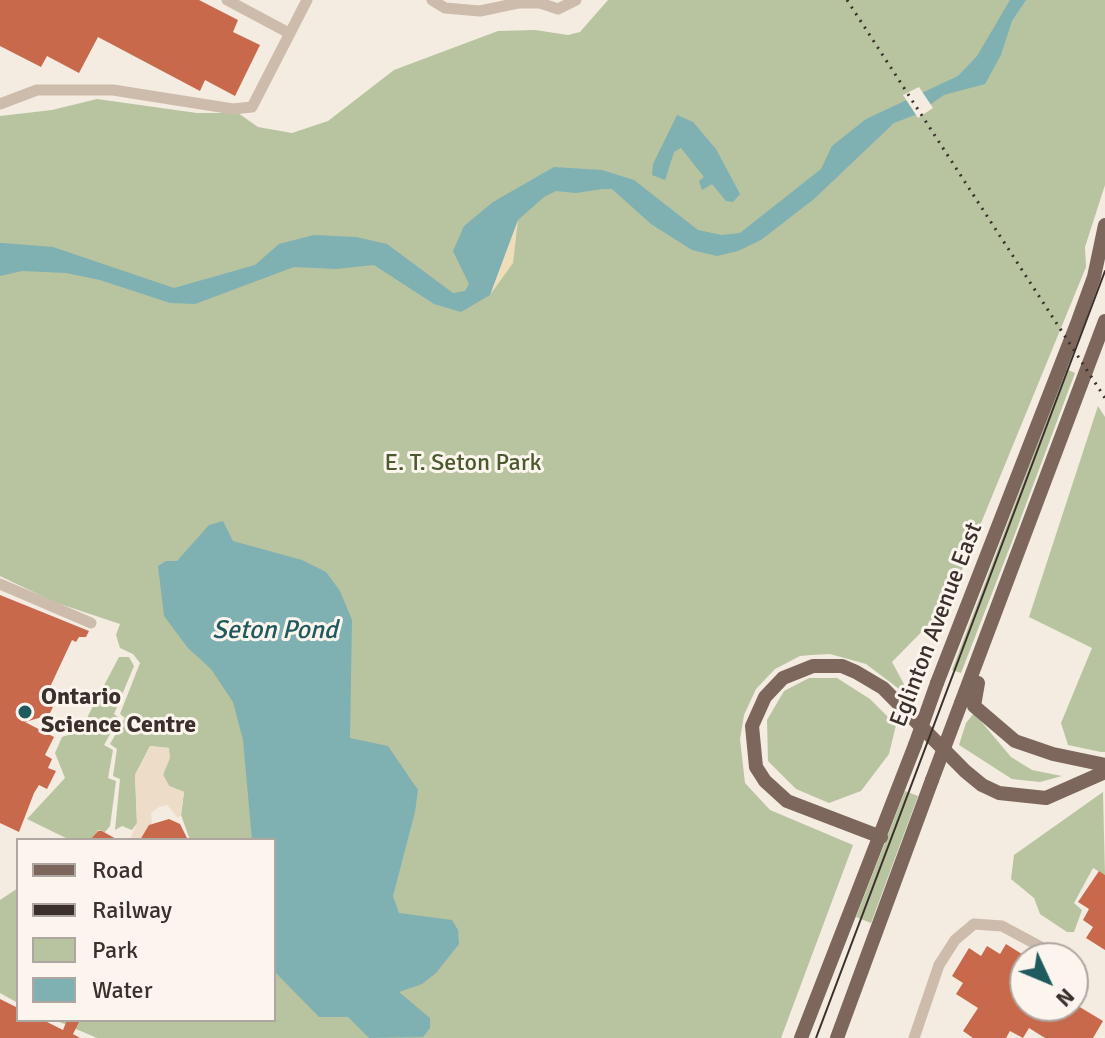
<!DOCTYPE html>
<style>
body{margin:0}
#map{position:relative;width:1105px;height:1038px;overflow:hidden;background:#f4ebe1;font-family:Signika,sans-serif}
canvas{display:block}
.legend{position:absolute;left:16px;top:838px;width:260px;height:184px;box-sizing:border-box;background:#fbf5ee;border:2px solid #aea6a0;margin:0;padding:10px 14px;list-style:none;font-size:24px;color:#3b302b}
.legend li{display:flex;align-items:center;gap:16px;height:40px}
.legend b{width:40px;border:2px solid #aea6a0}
.north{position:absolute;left:1009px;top:942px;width:80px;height:80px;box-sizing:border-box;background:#fbf5ee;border:2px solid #aea6a0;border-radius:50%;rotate:134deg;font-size:22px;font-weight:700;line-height:32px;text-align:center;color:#3b302b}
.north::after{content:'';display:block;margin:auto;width:28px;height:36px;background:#1f5a5e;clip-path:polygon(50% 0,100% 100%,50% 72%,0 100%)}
</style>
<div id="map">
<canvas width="1105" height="1038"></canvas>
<ul class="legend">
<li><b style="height:10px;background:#7d675c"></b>Road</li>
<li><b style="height:10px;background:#3b302b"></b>Railway</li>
<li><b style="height:22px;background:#b8c4a0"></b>Park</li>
<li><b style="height:22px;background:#7fb0b2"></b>Water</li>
</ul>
<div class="north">N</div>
</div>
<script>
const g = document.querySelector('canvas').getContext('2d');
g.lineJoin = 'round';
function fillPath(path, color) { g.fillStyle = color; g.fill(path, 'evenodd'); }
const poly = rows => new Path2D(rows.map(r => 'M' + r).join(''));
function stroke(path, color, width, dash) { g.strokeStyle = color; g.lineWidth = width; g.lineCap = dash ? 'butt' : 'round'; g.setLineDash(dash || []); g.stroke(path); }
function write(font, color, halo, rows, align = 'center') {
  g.font = font + ' Signika,sans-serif'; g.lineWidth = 6; g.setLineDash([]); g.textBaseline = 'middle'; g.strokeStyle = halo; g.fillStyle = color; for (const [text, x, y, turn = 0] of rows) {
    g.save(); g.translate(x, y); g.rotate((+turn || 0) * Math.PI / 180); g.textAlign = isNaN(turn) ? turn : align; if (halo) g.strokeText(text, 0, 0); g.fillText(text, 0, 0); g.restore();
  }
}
fillPath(poly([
 [608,0,1105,0,1105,185,1085,247,1086,267,947,606,892,662,905,686,916,697,915,701,866,664,830,654,811,655,800,656,775,669,756,689,744,715,740,739,745,783,770,810,853,845,781,1038,97,1038,55,1020,274,1020,274,840,190,840,181,815,184,792,169,786,163,775,169,748,150,746,135,775,137,823,132,830,122,826,115,830,120,779,113,776,117,749,110,744,125,718,120,714,140,663,133,654,120,648,116,635,120,624,54,602,0,576,0,116,52,110,97,99,197,113,238,113,258,127,292,133,328,121,394,70,498,31,535,30,568,35,580,32],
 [1066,369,1075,373,1013,539,961,673,952,670],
 [1098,406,1105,417,1105,752,1101,752,1068,745,1061,723,1092,648,1029,617],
 [119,657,129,657,134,666,114,714,119,718,104,745,113,750,108,778,116,781,110,826,105,832,98,830,91,840,70,840,27,819,65,778,55,753,62,737,80,731],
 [809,678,837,678,870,699,896,725,889,754,861,791,829,803,796,789,768,761,767,720,784,691],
 [974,713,1011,757,1032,770,1062,776,1040,782,1012,779,959,745,966,723],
 [905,791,918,796,871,923,856,917],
 [1103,792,1105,875,1093,868,1074,903,1082,910,1074,932,1067,932,1040,914,1034,898,1011,879,1014,855],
 [18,888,18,1003,0,993,0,900]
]), '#b8c4a0');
fillPath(poly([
 [518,220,513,263,490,295,498,266]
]), '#efdcb8');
fillPath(poly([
 [150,746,169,748,170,758,163,775,169,786,184,792,181,815,178,818,167,805,159,807,151,813,152,823,141,840,130,840,137,823,135,775]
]), '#ecdcc8');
fillPath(poly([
 [1010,0,1026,0,1012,21,1001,55,985,84,944,95,915,115,894,123,814,199,761,240,738,251,717,256,692,250,651,224,612,189,603,189,576,193,556,191,544,197,518,220,490,295,461,312,434,304,374,265,336,269,294,267,195,304,170,303,100,280,66,273,22,271,0,276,0,243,3,243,53,247,174,288,255,265,279,244,314,235,356,237,387,244,453,293,465,291,469,284,453,251,464,226,493,202,554,167,602,170,634,180,698,230,722,235,740,233,821,169,832,146,866,119,958,76,977,56],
 [677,115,693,122,716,149,740,194,733,202,726,201,712,184,702,190,699,181,704,177,681,148,674,152,665,180,652,175,653,164],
 [223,521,233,541,302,560,326,572,340,591,352,620,350,738,388,746,418,790,415,812,393,896,399,913,452,920,458,930,459,944,436,973,422,984,399,992,430,1018,430,1028,423,1037,369,1038,348,1017,319,1017,274,971,274,840,252,840,243,740,233,702,211,669,188,648,164,616,158,566,166,561,177,561,209,525]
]), '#7fb0b2');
fillPath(poly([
 [919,87,933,108,918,118,903,95]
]), '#f4ebe1');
fillPath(poly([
 [0,0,199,0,238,20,233,32,260,45,235,96,205,80,200,91,98,37,79,73,47,56,41,67,0,46],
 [0,595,89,631,86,637,79,637,76,642,72,640,43,702,53,707,49,715,25,722,54,737,45,755,52,759,48,768,56,771,47,789,39,785,34,793,19,832,0,823],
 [169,819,180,824,188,840,140,840,149,825],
 [98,831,102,831,118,840,90,840],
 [1099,871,1105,875,1105,950,1086,938,1093,927,1083,920,1089,909,1078,902],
 [1006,944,1025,956,1025,1006,1078,1006,1103,1021,1093,1038,1045,1038,1029,1028,1023,1038,1010,1031,1006,1038,973,1038,963,1031,978,1008,956,994,963,983,952,976,969,948,981,956,987,946,1000,954],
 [0,999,18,1008,18,1020,43,1020,63,1030,67,1020,80,1020,73,1034,80,1038,0,1038]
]), '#c8694b');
stroke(poly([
 [227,0,289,33],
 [432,0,445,8,480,11,518,3,540,3,558,9,576,0],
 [0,104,37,90,113,90,233,109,252,107,307,0],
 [0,584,91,623],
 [914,1038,939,965,955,940,974,924,1002,926,1056,955]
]), '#cdbbac', 11);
stroke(poly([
 [937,683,1078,321,1094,277,1105,225],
 [978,683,974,706,1015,741,1053,754,1105,765],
 [961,703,1105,321],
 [881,837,787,801,765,781,756,767,752,726,765,697,783,678,813,666,842,666,856,672,883,688,965,771,982,785,999,793,1046,798,1105,772],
 [801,1038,915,745],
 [837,1038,932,780]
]), '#7d675c', 14);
stroke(poly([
 [816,1038,1105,271]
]), '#3b302b', 2);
stroke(poly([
 [847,0,1105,398]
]), '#3b302b', 3, [2, 6]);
stroke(poly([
 [915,745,937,683],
 [932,780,961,703]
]), '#7d675c', 14);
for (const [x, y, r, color] of [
 [25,712,8,"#1f5a5e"]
]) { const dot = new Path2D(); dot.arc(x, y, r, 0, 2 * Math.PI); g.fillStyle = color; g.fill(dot); stroke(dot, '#fbf5ee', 3); }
write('24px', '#4a5a2e', '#fbf5ee', [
 ["E. T. Seton Park",463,464]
]);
write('24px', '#3b302b', '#fbf5ee', [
 ["Eglinton Avenue East",937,625,-69]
]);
write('bold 24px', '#3b302b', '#fbf5ee', [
 ["Ontario",41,698],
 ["Science Centre",41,726]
], 'left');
write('italic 26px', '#1f5a5e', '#fbf5ee', [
 ["Seton Pond",275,631]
]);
</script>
